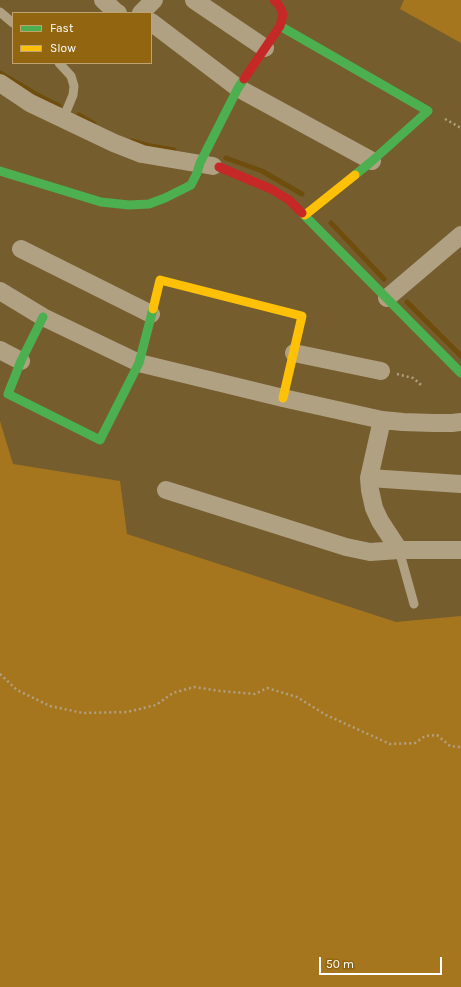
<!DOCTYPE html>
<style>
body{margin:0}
#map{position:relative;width:461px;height:987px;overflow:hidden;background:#755d2e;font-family:Karla,sans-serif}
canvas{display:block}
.legend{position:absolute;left:12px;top:12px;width:140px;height:52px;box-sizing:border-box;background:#926611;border:1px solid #bea370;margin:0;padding:5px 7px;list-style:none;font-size:12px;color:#fff}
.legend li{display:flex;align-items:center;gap:8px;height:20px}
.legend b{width:20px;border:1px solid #bea370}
.scale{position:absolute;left:319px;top:957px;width:123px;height:18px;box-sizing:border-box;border:2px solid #fff;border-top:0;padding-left:5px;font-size:12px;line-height:14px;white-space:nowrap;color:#fff;-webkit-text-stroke:3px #926611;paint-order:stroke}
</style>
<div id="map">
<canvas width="461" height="987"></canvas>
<ul class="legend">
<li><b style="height:5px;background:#4caf50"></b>Fast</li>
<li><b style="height:5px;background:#ffc107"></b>Slow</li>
</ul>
<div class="scale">50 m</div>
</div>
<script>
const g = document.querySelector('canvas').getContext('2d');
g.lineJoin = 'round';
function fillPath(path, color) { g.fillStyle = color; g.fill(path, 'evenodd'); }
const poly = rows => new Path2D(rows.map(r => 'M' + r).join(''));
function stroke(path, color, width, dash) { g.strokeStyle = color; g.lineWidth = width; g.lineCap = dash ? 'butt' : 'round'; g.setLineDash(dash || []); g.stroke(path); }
fillPath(poly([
 [404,0,461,0,461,43,400,9],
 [0,412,0,421,13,464,120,481,127,534,396,622,461,616,461,987,0,987]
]), '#a6761e');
stroke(poly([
 [0,73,39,96,59,106],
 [79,115,94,124],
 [132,141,150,146,174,150],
 [226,158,262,171,302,194],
 [331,223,384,279],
 [407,302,461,356]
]), '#6f4e0d', 5);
stroke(poly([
 [445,119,461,128],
 [397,374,413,378,418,382,423,387],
 [0,674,17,690,50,706,83,713,127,712,156,705,173,693,194,687,220,691,255,694,267,688,297,697,326,715,390,744,415,743,425,736,437,735,450,746,461,747]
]), '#b1a183', 2.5, [2, 3]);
stroke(poly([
 [0,12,13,23],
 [59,63,71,76,74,86,73,95,63,119],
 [399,550,414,604]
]), '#b1a183', 9);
stroke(poly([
 [103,0,116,12,118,13],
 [194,0,265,48],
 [141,13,154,0],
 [151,22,238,88,372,161],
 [0,83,30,103,114,143,142,154,213,166],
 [21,249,151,314],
 [0,291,43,317,139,363,283,398,382,420,403,422,433,423,452,423,461,422],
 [387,298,461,235],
 [0,350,21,361],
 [294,353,381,371],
 [382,420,369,478,370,490,374,508,380,521,399,550],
 [369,478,461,484],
 [166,490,346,547,370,552,399,550,461,550]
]), '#b1a183', 18);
stroke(poly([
 [280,26,428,111,372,161,355,175],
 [0,171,101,202,129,205,149,204,165,198,191,185,197,173,200,163,238,88,244,79],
 [302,213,461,373],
 [43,317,21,361,8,394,100,440,139,363,153,309]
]), '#4caf50', 9);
stroke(poly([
 [305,215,355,175],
 [153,309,160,280,302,316,283,398]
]), '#ffc107', 9);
stroke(poly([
 [244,79,280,26,283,15,281,9,278,4,274,0],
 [219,167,271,189,289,200,302,213]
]), '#c62828', 9);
</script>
